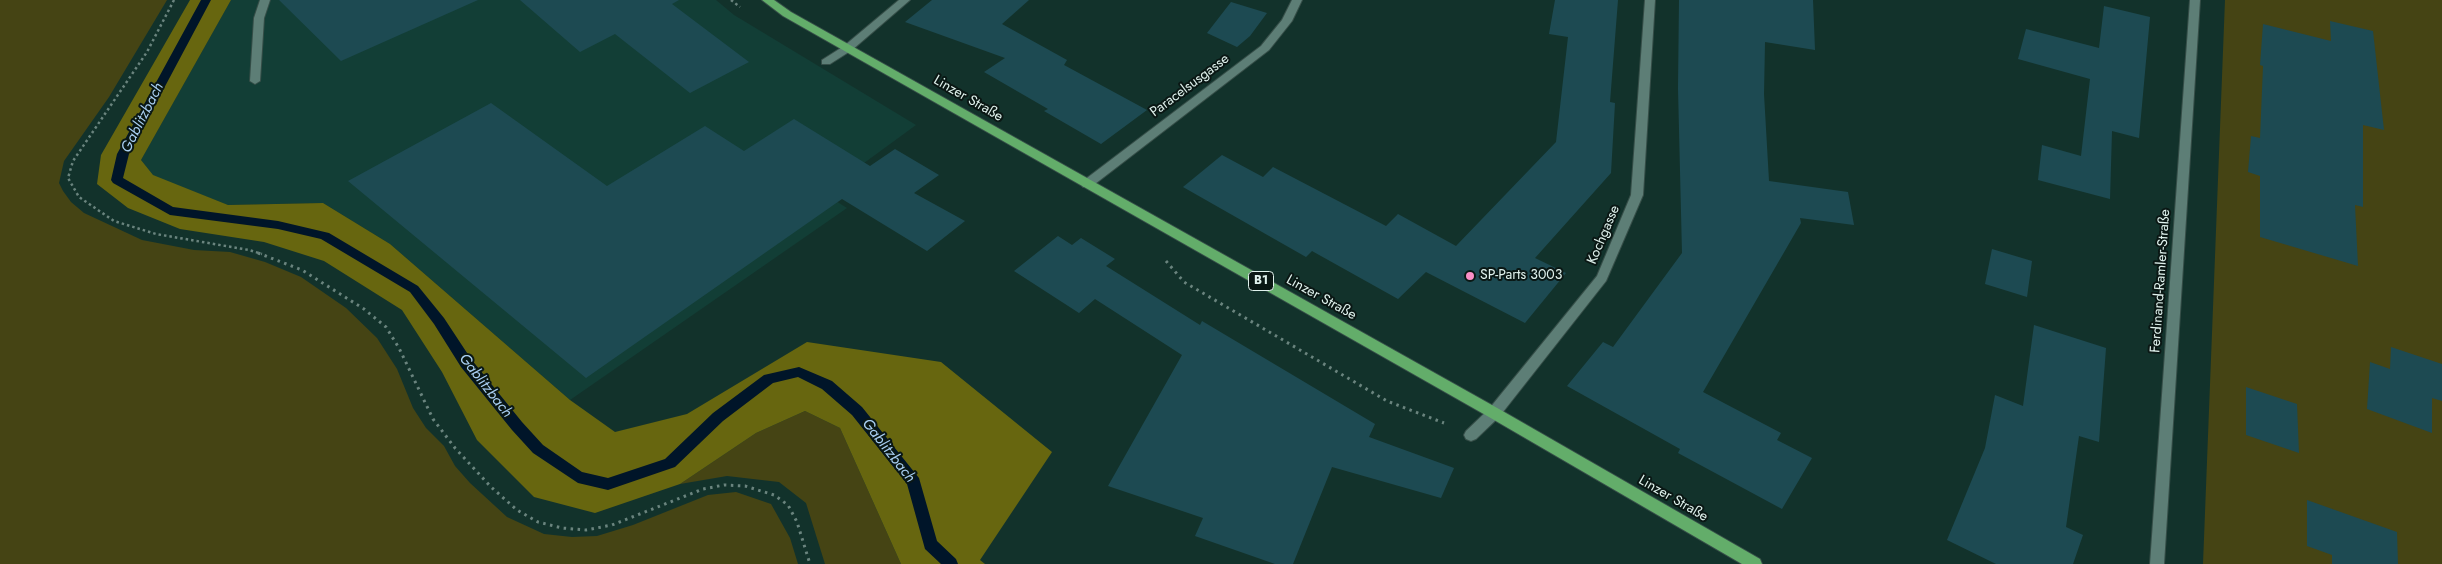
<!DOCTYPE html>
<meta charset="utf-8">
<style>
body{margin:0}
canvas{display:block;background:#12322b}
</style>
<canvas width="2442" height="564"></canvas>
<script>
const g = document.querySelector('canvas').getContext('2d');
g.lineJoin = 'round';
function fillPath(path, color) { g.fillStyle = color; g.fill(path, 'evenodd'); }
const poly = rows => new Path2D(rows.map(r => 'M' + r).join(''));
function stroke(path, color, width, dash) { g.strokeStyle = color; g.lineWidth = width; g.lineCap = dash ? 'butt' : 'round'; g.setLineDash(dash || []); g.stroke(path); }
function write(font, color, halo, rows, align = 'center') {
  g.font = font + ' Jost,sans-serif'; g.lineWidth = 4; g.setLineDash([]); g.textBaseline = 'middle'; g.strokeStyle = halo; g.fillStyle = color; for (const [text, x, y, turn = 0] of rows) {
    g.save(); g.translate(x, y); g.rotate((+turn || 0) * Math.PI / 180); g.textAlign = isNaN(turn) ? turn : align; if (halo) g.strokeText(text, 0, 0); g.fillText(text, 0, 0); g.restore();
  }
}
fillPath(poly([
 [231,0,716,0,734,15,916,125,823,193,847,208,570,400,390,244,323,203,228,205,153,176,141,160]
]), '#123e36');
fillPath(poly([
 [0,0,167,0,109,97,64,161,59,183,63,191,71,202,84,213,142,240,194,250,230,252,265,262,301,277,346,308,377,338,397,369,413,408,426,428,444,446,455,466,470,483,507,517,544,534,572,537,597,536,633,525,708,495,736,492,771,504,790,538,798,564,0,564],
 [2225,0,2442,0,2442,564,2203,564],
 [805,411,840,428,901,564,825,564,806,503,779,482,727,476,680,484,756,433]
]), '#454414');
fillPath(poly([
 [190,0,231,0,141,160,153,175,228,205,323,203,390,244,570,400,615,432,687,414,807,342,941,362,1052,452,980,560,985,564,901,564,840,428,805,411,756,433,680,484,595,513,534,497,477,440,442,372,402,310,324,261,264,242,180,229,128,208,97,184,101,155]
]), '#67660f');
fillPath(poly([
 [201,0,211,0,129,154,123,178,173,207,278,221,329,233,418,286,444,318,471,359,522,422,543,445,582,472,608,478,665,459,713,413,764,375,799,367,832,381,862,407,919,478,937,541,956,559,958,564,941,564,925,549,907,484,852,415,822,389,798,377,773,383,723,421,675,467,608,490,578,483,533,453,512,430,461,367,434,324,410,292,321,239,278,229,170,215,113,183,111,180,117,154,201,0]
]), '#001529');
fillPath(poly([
 [279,0,478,0,341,61],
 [520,0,679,0,672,4,749,62,690,93,615,34,580,52],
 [932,0,1029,0,1002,24,1067,60,1064,65,1147,110,1101,144,1044,111,1048,109,984,72,1005,58,905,22],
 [1555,0,1618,0,1610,102,1615,103,1611,173,1535,258,1566,273,1525,323,1426,272,1398,299,1312,251,1306,257,1183,187,1222,155,1263,177,1273,167,1386,226,1398,214,1456,246,1556,142,1568,37,1549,34],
 [1679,0,1813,0,1815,50,1765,42,1764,94,1769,181,1848,192,1854,225,1800,218,1801,223,1703,392,1781,433,1777,440,1812,458,1782,509,1678,453,1680,449,1567,386,1603,342,1613,347,1682,253,1678,88],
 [1231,2,1267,13,1250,36,1237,47,1207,33],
 [2104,6,2150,17,2139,138,2112,131,2110,199,2038,180,2042,145,2081,156,2090,79,2018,59,2026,29,2099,48],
 [2330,21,2373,31,2384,130,2363,125,2363,207,2355,205,2358,266,2260,237,2260,176,2248,172,2251,136,2260,138,2263,66,2260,65,2263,24,2331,41],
 [491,103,607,186,705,126,744,151,794,119,870,166,895,149,939,175,914,193,965,221,927,251,842,199,586,378,348,181],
 [1058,236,1072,245,1081,238,1115,259,1106,266,1200,325,1202,321,1375,424,1369,437,1454,468,1441,498,1332,467,1293,564,1275,564,1195,536,1203,518,1108,486,1182,355,1095,299,1079,313,1014,271],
 [1992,249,2032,261,2027,297,1985,284],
 [2034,325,2106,348,2099,442,2079,436,2066,527,2083,535,2073,564,1996,564,1947,540,1985,448,1995,395,2023,406],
 [2391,347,2442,364,2442,401,2432,398,2432,433,2367,409,2370,362,2390,369],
 [2246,387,2297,404,2299,453,2246,435],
 [2307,500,2397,532,2398,564,2332,564,2332,555,2307,546]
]), '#1d4a52');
const minor = poly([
 [260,0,270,0,264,18,260,81,255,84,250,81,254,18,260,0],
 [899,0,910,0,852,50,830,64,822,64,822,60,844,46,899,0],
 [1292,0,1302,0,1292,21,1269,50,1091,187,1083,187,1081,184,1083,181,1261,46,1282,20,1292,0],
 [1645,0,1655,0,1643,195,1606,281,1499,417,1476,439,1471,441,1466,439,1464,435,1466,431,1489,409,1597,276,1631,195,1645,0],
 [2190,0,2200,0,2164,564,2150,564,2190,0]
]);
const major = poly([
 [762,0,774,0,791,12,1499,409,1760,559,1762,564,1742,564,1489,417,783,16,762,0]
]);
stroke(minor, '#364e48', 2);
stroke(major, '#364e48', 2);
stroke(poly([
 [174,0,147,52,73,161,68,178,79,197,114,221,156,234,249,250,262,254],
 [731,0,740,7]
]), '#6a847e', 2.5, [2.5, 3]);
stroke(poly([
 [258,253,302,270,364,309,386,327,399,348,433,419,455,448,491,487,517,510,538,522,562,528,586,530,612,525,703,489,724,485,745,486,774,495,788,505,797,522,810,564],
 [1166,261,1184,282,1387,401,1444,423]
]), '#6a847e', 3, [2.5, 4.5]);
fillPath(minor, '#5d7e76');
fillPath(major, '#63ad6a');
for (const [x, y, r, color] of [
 [1470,276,5,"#fa8fc6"]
]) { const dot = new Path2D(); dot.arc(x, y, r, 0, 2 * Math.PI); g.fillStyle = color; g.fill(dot); stroke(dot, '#0a1714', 2); }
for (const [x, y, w] of [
 [1261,281,25]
]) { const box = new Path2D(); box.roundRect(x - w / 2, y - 9.5, w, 19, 4); g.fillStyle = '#0a1714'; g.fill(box); stroke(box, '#e0f2ed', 1); }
write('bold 12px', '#e0f2ed', null, [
 ["B1",1261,281]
]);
write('14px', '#e0f2ed', '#0a1714', [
 ["Paracelsusgasse",1190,86,-37],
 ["Linzer Straße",968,99,30],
 ["Kochgasse",1604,235,-67],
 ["Ferdinand-Ramler-Straße",2161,281,-86],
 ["Linzer Straße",1321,298,29],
 ["Linzer Straße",1673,499,30]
]);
write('14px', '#e0f2ed', '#0a1714', [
 ["SP-Parts 3003",1480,276]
], 'left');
write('italic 15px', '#a9cff2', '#0a1714', [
 ["Gablitzbach",143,118,-63],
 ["Gablitzbach",485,386,52],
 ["Gablitzbach",888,451,52]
]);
</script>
